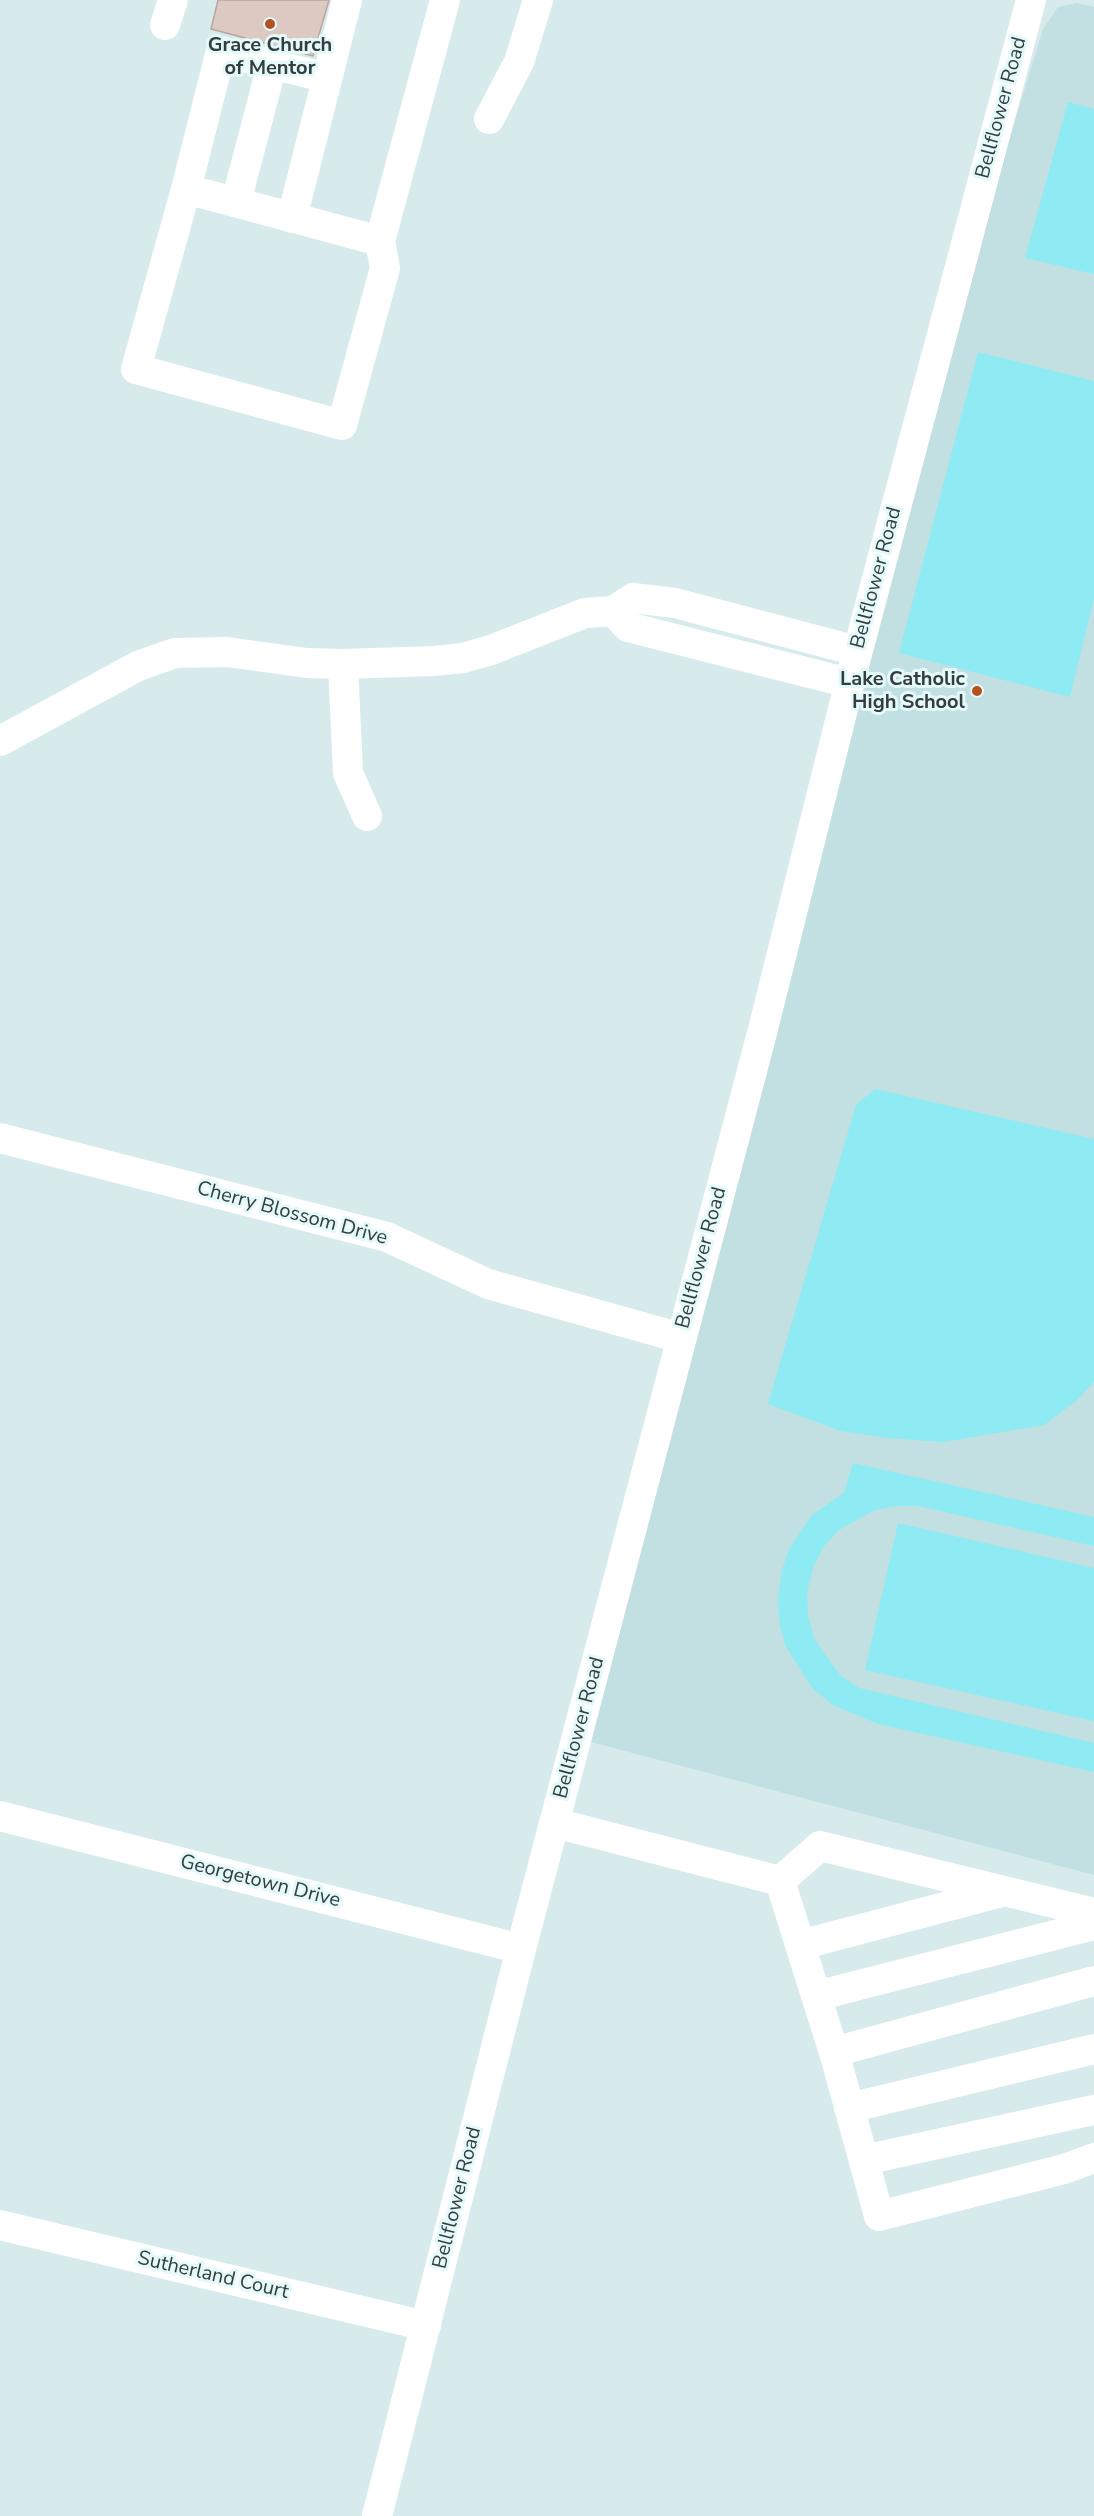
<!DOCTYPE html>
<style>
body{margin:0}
canvas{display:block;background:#d7ebed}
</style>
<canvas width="1094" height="2516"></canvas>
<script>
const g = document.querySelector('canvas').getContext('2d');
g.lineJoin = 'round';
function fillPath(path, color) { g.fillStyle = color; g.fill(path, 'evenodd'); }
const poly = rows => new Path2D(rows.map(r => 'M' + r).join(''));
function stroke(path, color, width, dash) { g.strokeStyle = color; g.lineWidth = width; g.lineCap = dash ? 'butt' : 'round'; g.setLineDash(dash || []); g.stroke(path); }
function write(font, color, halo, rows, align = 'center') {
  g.font = font + ' "Nunito Sans",sans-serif'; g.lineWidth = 6; g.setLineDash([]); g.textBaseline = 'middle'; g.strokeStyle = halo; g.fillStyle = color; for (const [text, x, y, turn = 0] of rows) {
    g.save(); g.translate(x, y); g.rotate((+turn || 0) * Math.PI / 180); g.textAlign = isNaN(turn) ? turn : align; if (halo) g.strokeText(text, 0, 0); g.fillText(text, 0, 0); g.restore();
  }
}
fillPath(poly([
 [1077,3,1094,7,1094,1875,591,1742,784,985,999,173,1043,29,1058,7]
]), '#c2dfe1');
fillPath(poly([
 [1068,102,1094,109,1094,274,1025,258],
 [978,352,1094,381,1094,598,1070,697,899,653],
 [875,1089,1094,1139,1094,1382,1076,1401,1044,1425,943,1442,887,1438,841,1431,768,1404,856,1105],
 [853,1463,1094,1517,1094,1546,918,1506,897,1506,875,1510,839,1530,824,1546,814,1565,807,1592,808,1616,815,1640,840,1675,859,1688,1094,1743,1094,1772,878,1724,833,1705,813,1689,786,1647,780,1626,778,1599,782,1570,789,1549,812,1515,844,1493],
 [898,1523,1094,1568,1094,1721,865,1670]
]), '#8eebf3');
const building = poly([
 [218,0,329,0,313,56,211,29,218,0]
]);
fillPath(building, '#dbc9c2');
stroke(building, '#b8a7a0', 1.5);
stroke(poly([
 [165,25,173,0],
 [489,119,519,62,538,0],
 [186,189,221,51,327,78],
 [236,202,272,65],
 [292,218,347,0],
 [380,241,385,268,342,425,136,369,186,189,380,241,445,0],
 [343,664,348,773,367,816],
 [849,683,628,627,613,611,633,598,675,603,857,651],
 [0,741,138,666,175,653,227,652,307,663,343,664,434,661,463,658,491,650,585,613,613,611],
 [0,1138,387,1237,488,1284,681,1338],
 [0,1816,521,1949],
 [555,1823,780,1881],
 [780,1881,836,2059,879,2216,1064,2169,1094,2158],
 [780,1881,820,1846,1094,1913],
 [800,1945,1002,1892],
 [816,1996,1094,1925],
 [834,2052,1094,1981],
 [849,2108,1094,2049],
 [864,2160,1094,2110],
 [0,2225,426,2326],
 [377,2516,521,1949,762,1033,853,669,1031,0]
]), '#fff', 30);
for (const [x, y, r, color] of [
 [270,24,6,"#b55020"],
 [977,691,6,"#b55020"]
]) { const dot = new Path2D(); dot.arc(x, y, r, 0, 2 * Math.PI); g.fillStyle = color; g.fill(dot); stroke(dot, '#e4f9fa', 2); }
write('bold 20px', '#353d3e', '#e4f9fa', [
 ["Grace Church",270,46],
 ["of Mentor",270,69],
 ["Lake Catholic",965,680,"right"],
 ["High School",965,703,"right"]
]);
write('20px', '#353d3e', '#e4f9fa', [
 ["Bellflower Road",1002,108,-75],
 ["Bellflower Road",877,578,-75],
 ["Cherry Blossom Drive",292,1214,15],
 ["Bellflower Road",702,1258,-75],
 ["Bellflower Road",580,1728,-75],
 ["Georgetown Drive",260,1882,14],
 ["Bellflower Road",458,2198,-76],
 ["Sutherland Court",213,2276,13]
]);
</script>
